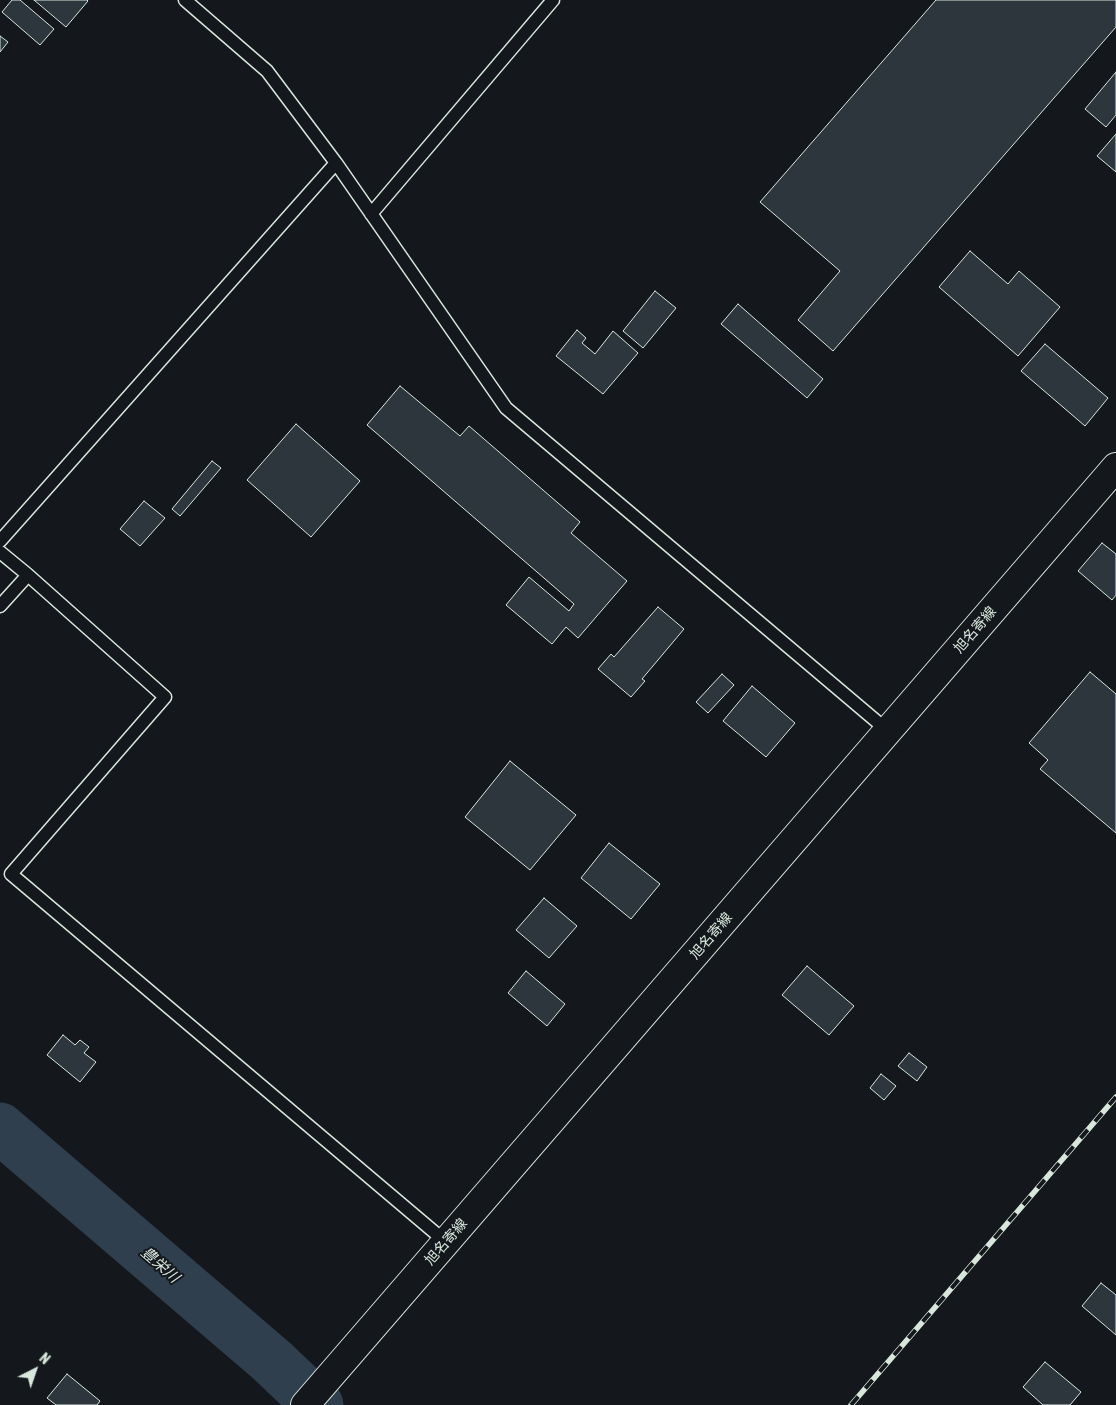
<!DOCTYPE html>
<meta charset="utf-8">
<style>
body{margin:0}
#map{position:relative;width:1116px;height:1405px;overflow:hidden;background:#14181c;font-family:"Asap Condensed",sans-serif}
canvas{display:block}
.north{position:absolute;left:10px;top:1345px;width:50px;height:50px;-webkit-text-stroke:4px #14181c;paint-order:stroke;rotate:41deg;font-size:14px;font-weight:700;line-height:20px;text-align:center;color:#d8e6dc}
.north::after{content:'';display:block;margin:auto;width:18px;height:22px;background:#d8e6dc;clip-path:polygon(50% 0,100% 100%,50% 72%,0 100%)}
</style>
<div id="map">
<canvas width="1116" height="1405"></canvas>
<div class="north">N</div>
</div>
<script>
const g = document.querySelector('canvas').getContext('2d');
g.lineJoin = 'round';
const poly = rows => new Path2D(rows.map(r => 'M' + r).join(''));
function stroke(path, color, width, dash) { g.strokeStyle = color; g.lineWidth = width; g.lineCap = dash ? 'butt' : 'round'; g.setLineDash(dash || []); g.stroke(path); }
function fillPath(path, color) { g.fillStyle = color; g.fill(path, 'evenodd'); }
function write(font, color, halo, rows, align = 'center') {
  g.font = font + ' "Asap Condensed","Noto Sans JP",sans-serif'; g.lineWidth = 4; g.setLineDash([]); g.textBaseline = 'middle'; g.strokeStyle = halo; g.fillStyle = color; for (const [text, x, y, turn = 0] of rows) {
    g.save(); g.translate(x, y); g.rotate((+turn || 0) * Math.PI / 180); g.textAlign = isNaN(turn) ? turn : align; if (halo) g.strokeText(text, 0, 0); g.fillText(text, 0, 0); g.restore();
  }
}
stroke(poly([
 [0,1128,272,1361,318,1405]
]), '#2f3f4d', 51);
const building = poly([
 [12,0,20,0,54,29,40,45,2,12,12,0],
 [34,0,87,0,88,1,66,27,34,0],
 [936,0,1116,0,1116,27,833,351,798,320,840,271,760,202,936,0],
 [0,36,8,42,0,52,0,36],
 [1116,72,1116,115,1106,127,1085,109,1116,72],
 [1116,134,1116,172,1097,156,1116,134],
 [970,251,1008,284,1019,271,1060,307,1018,356,939,287,970,251],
 [655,291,676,308,643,348,623,331,655,291],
 [738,304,823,379,807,398,721,324,738,304],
 [577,330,586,338,582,343,595,354,613,331,638,353,603,394,556,356,577,330],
 [1045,344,1108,398,1085,426,1021,371,1045,344],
 [400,386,460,436,469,426,580,522,571,533,627,581,578,638,566,627,552,644,506,605,529,577,569,611,574,604,367,425,400,386],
 [296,424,360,481,311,537,247,480,296,424],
 [212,461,221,468,180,516,172,509,212,461],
 [144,501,165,518,140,546,120,529,144,501],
 [1102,543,1116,554,1116,595,1112,600,1078,571,1102,543],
 [658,607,684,629,642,679,645,681,631,697,598,669,611,654,614,657,658,607],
 [1090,672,1116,694,1116,833,1040,769,1048,760,1029,743,1090,672],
 [722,674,734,685,708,713,696,702,722,674],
 [752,686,795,723,766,757,723,721,752,686],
 [510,761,576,815,530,870,465,817,510,761],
 [609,843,660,884,631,919,581,878,609,843],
 [544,898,577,926,549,958,516,930,544,898],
 [807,966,854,1006,829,1035,782,995,807,966],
 [526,971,565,1004,547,1026,508,993,526,971],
 [63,1035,75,1045,80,1040,89,1047,84,1053,96,1062,80,1082,47,1055,63,1035],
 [909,1053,927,1067,917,1081,898,1066,909,1053],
 [881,1074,896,1086,884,1100,870,1088,881,1074],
 [1101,1283,1116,1295,1116,1335,1082,1306,1101,1283],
 [1045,1362,1081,1392,1070,1405,1043,1405,1023,1387,1045,1362],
 [67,1374,100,1401,97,1405,56,1405,47,1398,67,1374]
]);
fillPath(building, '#2c363c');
stroke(building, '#d8e6dc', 1);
const lane = poly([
 [185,0,267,71,336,163,506,408,888,731],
 [371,214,553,0],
 [0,541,336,163],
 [0,552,28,575],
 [0,606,28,575,165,697,11,874,446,1242]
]);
const secondary = poly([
 [305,1405,1116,467]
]);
stroke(lane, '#d8e6dc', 15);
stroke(secondary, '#d8e6dc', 30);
stroke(lane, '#14181c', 12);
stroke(secondary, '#14181c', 28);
const rail = poly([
 [851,1405,1116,1097]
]);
stroke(rail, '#d8e6dc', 5.5);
stroke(rail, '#14181c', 4, [11]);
write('14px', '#d8e6dc', '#14181c', [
 ["旭名寄線",975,630,-49],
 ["旭名寄線",711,936,-49],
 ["旭名寄線",446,1242,-49]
]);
write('italic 15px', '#d8e6dc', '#14181c', [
 ["豊栄川",160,1265,41]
]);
</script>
